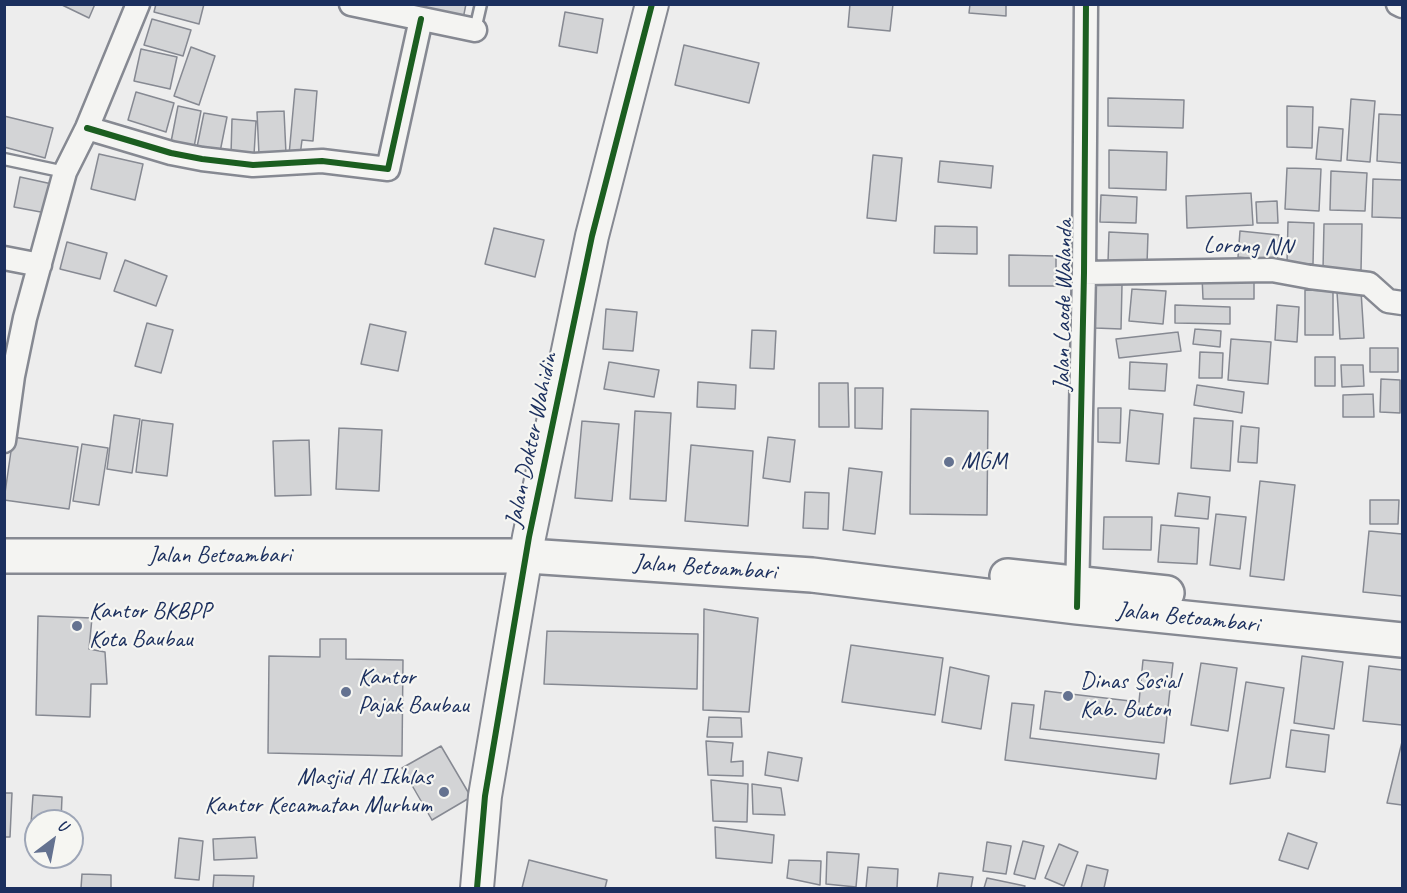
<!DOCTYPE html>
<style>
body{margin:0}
#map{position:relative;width:1407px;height:893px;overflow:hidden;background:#ededed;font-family:Caveat,sans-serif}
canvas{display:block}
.frame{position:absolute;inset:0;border:6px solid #1b2f5e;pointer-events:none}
.north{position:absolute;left:24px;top:809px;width:60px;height:60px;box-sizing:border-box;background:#f6f6f2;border:2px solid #9ea6b7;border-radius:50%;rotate:32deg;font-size:16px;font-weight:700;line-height:24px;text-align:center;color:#1b2f5e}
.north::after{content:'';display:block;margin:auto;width:21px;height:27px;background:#647290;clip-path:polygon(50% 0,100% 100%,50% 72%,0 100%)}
</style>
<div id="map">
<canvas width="1407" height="893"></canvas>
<div class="frame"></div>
<div class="north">U</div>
</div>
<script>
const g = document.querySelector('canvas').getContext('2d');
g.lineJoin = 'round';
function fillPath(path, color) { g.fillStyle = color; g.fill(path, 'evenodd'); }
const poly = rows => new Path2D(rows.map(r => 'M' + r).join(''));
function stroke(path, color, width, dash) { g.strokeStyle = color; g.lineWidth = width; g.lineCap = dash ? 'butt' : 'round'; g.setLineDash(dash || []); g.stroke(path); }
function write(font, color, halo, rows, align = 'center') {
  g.font = font + ' Caveat,sans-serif'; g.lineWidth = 4.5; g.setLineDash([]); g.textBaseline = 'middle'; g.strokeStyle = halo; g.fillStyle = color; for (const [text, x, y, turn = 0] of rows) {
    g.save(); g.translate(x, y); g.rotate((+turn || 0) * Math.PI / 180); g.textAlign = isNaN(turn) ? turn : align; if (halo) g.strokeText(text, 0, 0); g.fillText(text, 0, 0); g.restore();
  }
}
const building = poly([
 [60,4,95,4,89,18,60,4],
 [156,4,204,4,199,24,154,12,156,4],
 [426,4,466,4,463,19,424,12,426,4],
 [850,4,893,4,890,31,848,27,850,4],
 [970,4,1006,4,1006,16,969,13,970,4],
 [565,12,603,19,597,53,559,46,565,12],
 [152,19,191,30,183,56,144,45,152,19],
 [684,45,759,63,749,103,675,85,684,45],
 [191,47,215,56,199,105,174,96,191,47],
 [141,49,177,57,170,89,134,81,141,49],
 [295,89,317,91,313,141,302,140,300,156,289,155,295,89],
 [136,92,174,103,166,132,128,120,136,92],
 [1108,98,1184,100,1183,128,1108,126,1108,98],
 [1351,99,1375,101,1370,162,1347,160,1351,99],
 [178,106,201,111,194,147,171,142,178,106],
 [1287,106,1313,107,1312,148,1287,147,1287,106],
 [284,111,286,154,259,155,257,112,284,111],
 [204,113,227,117,220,152,197,147,204,113],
 [1379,114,1402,115,1402,163,1377,161,1379,114],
 [4,116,53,128,45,158,4,147,4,116],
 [232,119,256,121,254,155,231,154,232,119],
 [1319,127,1343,129,1341,161,1316,159,1319,127],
 [1109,150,1167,152,1166,190,1109,188,1109,150],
 [99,154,143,164,135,200,91,189,99,154],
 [873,155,902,158,896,221,867,218,873,155],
 [940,161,993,166,991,188,938,182,940,161],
 [1287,168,1321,169,1319,211,1285,209,1287,168],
 [1331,171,1367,173,1365,211,1330,210,1331,171],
 [20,177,52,184,46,213,14,207,20,177],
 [1373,179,1402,180,1402,218,1372,217,1373,179],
 [1251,193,1253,225,1187,228,1186,196,1251,193],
 [1101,195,1137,197,1136,223,1100,222,1101,195],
 [1277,201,1278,223,1257,223,1256,202,1277,201],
 [1288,222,1314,223,1313,264,1287,263,1288,222],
 [1324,224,1362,224,1361,270,1323,269,1324,224],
 [935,226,977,227,977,254,934,253,935,226],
 [494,228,544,240,535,277,485,264,494,228],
 [1240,231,1279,235,1277,261,1238,257,1240,231],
 [1109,232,1148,234,1147,264,1108,262,1109,232],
 [67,242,107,253,100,279,60,269,67,242],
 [1009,255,1056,256,1056,286,1009,286,1009,255],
 [125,260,167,276,156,306,114,291,125,260],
 [1202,276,1254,277,1254,299,1203,299,1202,276],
 [1096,284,1122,285,1121,329,1095,328,1096,284],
 [1132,289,1166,291,1163,324,1129,321,1132,289],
 [1305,290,1333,291,1333,335,1305,335,1305,290],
 [1361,291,1364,338,1340,339,1337,292,1361,291],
 [1175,305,1230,307,1230,324,1175,323,1175,305],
 [1277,305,1299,307,1297,342,1275,340,1277,305],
 [606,309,637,312,633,351,603,349,606,309],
 [147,323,173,330,161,373,135,366,147,323],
 [370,324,406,332,398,371,361,364,370,324],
 [1195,329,1221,331,1220,347,1193,344,1195,329],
 [752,330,776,331,774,369,750,368,752,330],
 [1178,332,1181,351,1119,358,1116,339,1178,332],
 [1231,339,1271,342,1268,384,1228,380,1231,339],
 [1370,348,1398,348,1398,372,1370,372,1370,348],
 [1200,352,1223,353,1222,378,1199,378,1200,352],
 [1315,357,1335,357,1335,386,1315,386,1315,357],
 [609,362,659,370,654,397,604,389,609,362],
 [1130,362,1167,364,1165,391,1129,389,1130,362],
 [1341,365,1363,365,1364,386,1342,387,1341,365],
 [1381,379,1400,380,1400,413,1380,412,1381,379],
 [698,382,736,385,735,409,697,407,698,382],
 [819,383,848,383,849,427,819,427,819,383],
 [1197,385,1244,392,1242,413,1194,405,1197,385],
 [855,388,883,388,882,429,855,428,855,388],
 [1373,394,1374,417,1343,417,1343,395,1373,394],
 [1098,408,1121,408,1120,443,1098,442,1098,408],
 [911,409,988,411,987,515,910,514,911,409],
 [1130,410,1163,414,1159,464,1126,461,1130,410],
 [635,411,671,413,666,501,630,499,635,411],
 [114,415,140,419,132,473,107,469,114,415],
 [1194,418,1233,421,1230,471,1191,468,1194,418],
 [142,420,173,424,167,476,136,472,142,420],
 [582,421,619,424,612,501,575,498,582,421],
 [1241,426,1259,428,1257,463,1238,462,1241,426],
 [339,428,382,430,379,491,336,489,339,428],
 [13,437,78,447,69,509,4,500,13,437],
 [768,437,795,440,790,482,763,478,768,437],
 [309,440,311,495,275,496,273,441,309,440],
 [82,444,108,448,99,505,73,501,82,444],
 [691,445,753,451,748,526,685,521,691,445],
 [849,468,882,472,875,534,843,530,849,468],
 [1260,481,1295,485,1284,580,1250,576,1260,481],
 [805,492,829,493,828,529,803,528,805,492],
 [1178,493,1210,497,1208,519,1175,516,1178,493],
 [1370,500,1399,500,1398,524,1370,524,1370,500],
 [1216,514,1246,517,1240,569,1210,565,1216,514],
 [1104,517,1152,517,1151,550,1103,549,1104,517],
 [1161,525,1199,528,1197,564,1158,562,1161,525],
 [1369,531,1402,534,1402,596,1363,592,1369,531],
 [704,609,758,618,749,712,703,710,704,609],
 [38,616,92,618,89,649,105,652,107,684,91,684,90,717,36,715,38,616],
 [547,631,698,634,697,689,544,684,547,631],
 [320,639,346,639,346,659,403,660,402,756,268,753,269,656,320,657,320,639],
 [851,645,943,658,935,715,842,702,851,645],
 [1302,656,1343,662,1334,729,1294,723,1302,656],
 [1143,660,1173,663,1164,743,1040,729,1045,691,1139,702,1143,660],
 [1201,663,1237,668,1228,731,1191,725,1201,663],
 [1369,666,1402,670,1402,725,1363,721,1369,666],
 [950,667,989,676,981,729,942,722,950,667],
 [1246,682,1284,688,1270,778,1230,784,1246,682],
 [1012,703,1034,705,1030,738,1159,754,1156,779,1005,760,1012,703],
 [709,717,741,718,742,737,707,737,709,717],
 [1291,730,1329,735,1325,772,1286,767,1291,730],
 [706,741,733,743,731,762,743,761,743,776,708,775,706,741],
 [1402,742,1402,805,1387,803,1402,742],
 [441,746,471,797,432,820,402,768,441,746],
 [768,752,802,758,798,781,765,775,768,752],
 [711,780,748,784,747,822,713,821,711,780],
 [752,784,781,788,785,815,753,814,752,784],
 [4,793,12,793,10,837,4,837,4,793],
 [33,795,62,797,61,821,36,821,36,840,30,839,33,795],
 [715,827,774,835,772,863,716,858,715,827],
 [1288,833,1317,843,1308,869,1279,860,1288,833],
 [255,837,257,858,214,860,213,839,255,837],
 [179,838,203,841,199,880,175,878,179,838],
 [1023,841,1044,846,1035,879,1014,874,1023,841],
 [987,842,1011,846,1006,874,983,871,987,842],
 [1059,844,1078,852,1064,886,1045,878,1059,844],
 [827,852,859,854,856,887,826,884,827,852],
 [529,860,607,880,605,888,522,888,529,860],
 [789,860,821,861,820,885,787,878,789,860],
 [1087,865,1108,870,1104,888,1081,888,1087,865],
 [868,867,898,869,897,888,866,888,868,867],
 [939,873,973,877,971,888,937,888,939,873],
 [82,874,111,875,111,888,81,888,82,874],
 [214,875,254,876,253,888,213,888,214,875],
 [987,878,1025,886,1024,888,984,888,987,878]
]);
fillPath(building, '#d3d4d6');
stroke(building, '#868992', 1.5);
const lane = poly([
 [475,30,481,4],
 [4,159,65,172]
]);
const street = poly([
 [351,4,475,30],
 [1398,4,1402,6],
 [87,128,171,153,202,159,253,165,322,161,388,169,421,19],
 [4,258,40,265],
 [1084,273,1272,270,1310,277,1369,284,1388,301,1402,303],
 [4,441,13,376,25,318,65,172,87,128,138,4],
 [1077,597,1084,273,1086,4]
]);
const secondary = poly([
 [477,888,485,796,529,537,592,236,652,4]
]);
const primary = poly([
 [4,556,528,556,812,575,1077,607,1402,640],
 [1007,576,1167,593]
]);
stroke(lane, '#868992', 15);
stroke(street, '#868992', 27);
stroke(secondary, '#868992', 36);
stroke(primary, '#868992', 38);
stroke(lane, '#f4f4f2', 10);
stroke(street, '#f4f4f2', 22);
stroke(secondary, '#f4f4f2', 32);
stroke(primary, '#f4f4f2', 33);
stroke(poly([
 [87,128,171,153,202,159,253,165,322,161,388,169,421,19],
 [1077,607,1084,273,1086,4],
 [477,888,485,796,529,537,592,236,652,4]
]), '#1b5e20', 6);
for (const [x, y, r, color] of [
 [949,462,6,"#647290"],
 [77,626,6,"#647290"],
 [346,692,6,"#647290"],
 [1068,696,6,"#647290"],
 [444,792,6,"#647290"]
]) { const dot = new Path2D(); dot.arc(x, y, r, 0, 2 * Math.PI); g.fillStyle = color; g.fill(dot); stroke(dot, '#f6f6f2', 2); }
write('24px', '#1b2f5e', '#f6f6f2', [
 ["Lorong NN",1248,247,2],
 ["Jalan Laode Walanda",1064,305,-89],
 ["Jalan Dokter Wahidin",532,440,-78],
 ["Jalan Betoambari",220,556],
 ["Jalan Betoambari",705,568,4],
 ["Jalan Betoambari",1188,618,6]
]);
write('24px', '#1b2f5e', '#f6f6f2', [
 ["MGM",961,462],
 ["Kantor BKBPP",89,612],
 ["Kota Baubau",89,640],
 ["Kantor",358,678],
 ["Pajak Baubau",358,706],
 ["Dinas Sosial",1080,682],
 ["Kab. Buton",1080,710],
 ["Masjid Al Ikhlas",432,778,"right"],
 ["Kantor Kecamatan Murhum",432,806,"right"]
], 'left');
</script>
